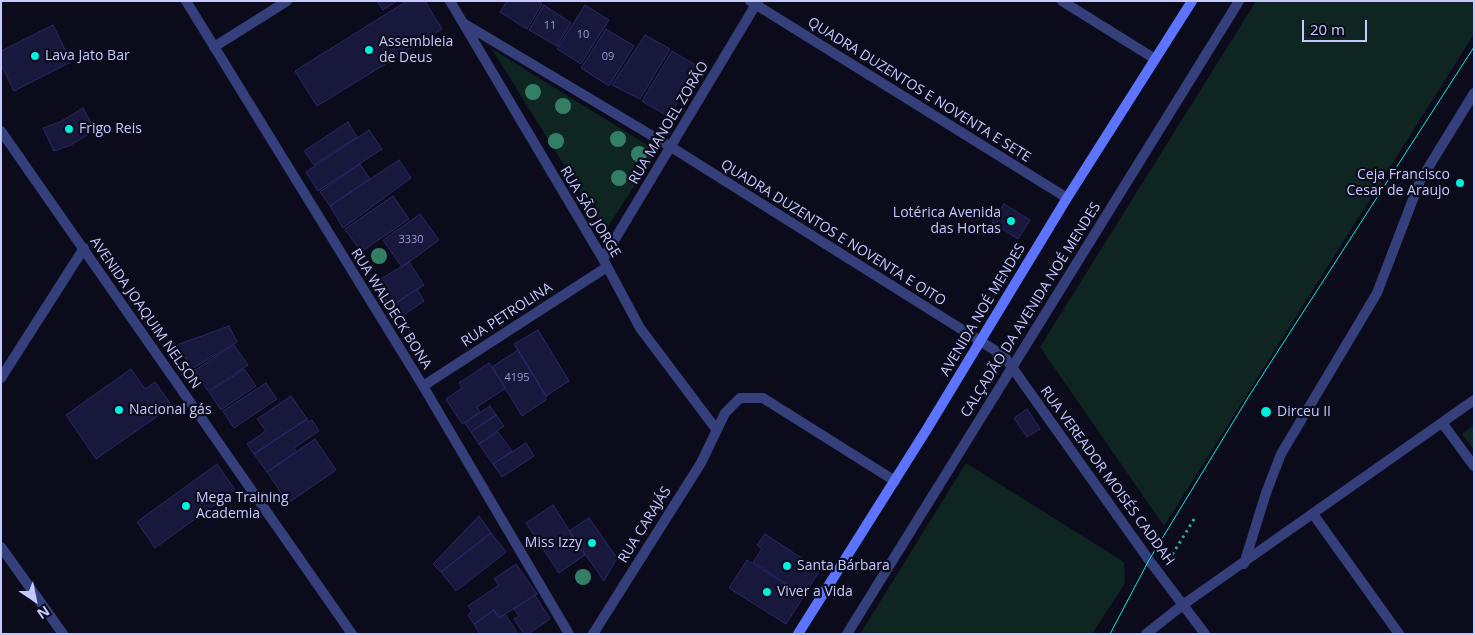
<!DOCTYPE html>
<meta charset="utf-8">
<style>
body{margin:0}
#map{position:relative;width:1475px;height:635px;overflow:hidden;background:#0b0b1b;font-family:"Open Sans",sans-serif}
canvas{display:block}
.frame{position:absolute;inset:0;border:2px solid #c5c9ff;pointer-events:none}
.north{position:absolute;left:10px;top:575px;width:50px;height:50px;-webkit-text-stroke:4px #0b0b1b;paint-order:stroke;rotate:146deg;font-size:14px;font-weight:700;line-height:20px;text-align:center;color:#c5c9ff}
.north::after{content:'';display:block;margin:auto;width:18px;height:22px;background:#c5c9ff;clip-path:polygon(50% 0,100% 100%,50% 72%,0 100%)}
.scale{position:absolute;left:1302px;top:20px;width:65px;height:22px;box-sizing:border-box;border:2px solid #c5c9ff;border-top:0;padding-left:6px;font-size:15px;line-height:18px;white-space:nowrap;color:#c5c9ff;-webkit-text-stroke:4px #0b0b1b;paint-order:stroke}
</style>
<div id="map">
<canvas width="1475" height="635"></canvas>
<div class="frame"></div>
<div class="north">N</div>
<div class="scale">20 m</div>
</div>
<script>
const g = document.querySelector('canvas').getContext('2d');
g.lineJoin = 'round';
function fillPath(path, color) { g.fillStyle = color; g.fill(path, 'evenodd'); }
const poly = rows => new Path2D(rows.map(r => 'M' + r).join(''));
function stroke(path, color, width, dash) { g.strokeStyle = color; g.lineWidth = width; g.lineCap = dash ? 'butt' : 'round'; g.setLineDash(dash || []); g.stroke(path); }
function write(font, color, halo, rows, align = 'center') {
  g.font = font + ' "Open Sans",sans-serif'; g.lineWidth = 4.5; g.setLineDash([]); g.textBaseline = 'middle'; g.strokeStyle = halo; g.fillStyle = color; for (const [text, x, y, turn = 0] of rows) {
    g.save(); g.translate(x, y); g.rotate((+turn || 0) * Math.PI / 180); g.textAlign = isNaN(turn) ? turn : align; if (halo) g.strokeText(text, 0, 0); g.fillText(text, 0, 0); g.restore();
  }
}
fillPath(poly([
 [1256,1,1474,1,1474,34,1164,526,1040,347],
 [492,49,657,151,605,231],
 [1474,425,1474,450,1462,434],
 [966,463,1124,562,1125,583,1092,634,860,634]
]), '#0e2521');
const building = poly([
 [377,1,397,1,383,10,377,1],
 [407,1,425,1,442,29,317,106,295,71,407,1],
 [507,1,537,1,542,4,527,29,500,12,507,1],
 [544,5,571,23,557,46,529,30,544,5],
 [585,5,609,20,581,64,557,49,585,5],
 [53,25,71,62,14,91,1,65,1,51,53,25],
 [606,29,634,46,609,86,581,68,606,29],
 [645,35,670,49,640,99,612,85,645,35],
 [672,51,699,67,669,117,642,101,672,51],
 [83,108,95,130,71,145,54,151,43,128,60,122,83,108],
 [348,122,357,137,314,165,304,151,348,122],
 [369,130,382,149,318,191,306,172,369,130],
 [399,160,411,178,343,228,330,206,399,160],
 [360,164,370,179,330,206,320,192,360,164],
 [393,196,409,219,361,252,345,229,393,196],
 [1004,204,1030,220,1018,239,992,222,1004,204],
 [420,214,439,240,402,267,383,240,420,214],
 [409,262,424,285,390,307,374,283,409,262],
 [417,289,424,301,397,320,390,307,417,289],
 [229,326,237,342,192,369,177,345,229,326],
 [538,330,569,381,546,396,514,344,538,330],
 [234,345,248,365,208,391,195,370,234,345],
 [518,350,546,396,546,400,522,416,492,367,518,350],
 [489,363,506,388,477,407,480,412,462,424,446,399,462,388,459,383,489,363],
 [131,369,145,389,155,382,172,406,96,459,66,415,131,369],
 [244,369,256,386,221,410,209,392,244,369],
 [266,383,277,399,234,428,223,411,266,383],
 [291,396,307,419,254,454,247,444,266,431,257,419,291,396],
 [490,406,496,415,471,432,465,423,490,406],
 [1027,409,1040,429,1027,437,1014,418,1027,409],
 [496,415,504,426,479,444,471,432,496,415],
 [307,419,308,422,312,420,319,431,294,448,297,452,267,472,254,454,307,419],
 [498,432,512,451,493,464,479,444,498,432],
 [315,439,336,470,288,503,267,472,315,439],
 [526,443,534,456,502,477,493,464,526,443],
 [217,464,235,490,155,548,137,522,217,464],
 [553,505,585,555,559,573,526,523,553,505],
 [479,516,491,533,441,572,433,564,479,516],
 [589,518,617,558,604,581,569,531,589,518],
 [491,533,506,552,456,591,441,572,491,533],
 [765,534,820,570,804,595,753,562,762,549,757,545,765,534],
 [747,560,804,596,786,624,729,588,747,560],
 [516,564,537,594,499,618,494,610,474,624,468,615,472,611,468,606,499,585,494,579,516,564],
 [535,595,550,619,528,634,524,634,514,619,519,616,514,609,535,595],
 [494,610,499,618,505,614,518,634,480,634,474,624,494,610]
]);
fillPath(building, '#18173c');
stroke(building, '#2b2969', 1);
stroke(poly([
 [1169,560,1196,516]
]), '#2cac8f', 3, [2.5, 4]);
stroke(poly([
 [847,634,1239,1]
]), '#353f7b', 10);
stroke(poly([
 [186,1,423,386,569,634],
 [450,1,603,259,640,328,716,429],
 [750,1,1067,198],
 [1062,1,1155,59],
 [463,23,671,147,1004,356,1149,560,1205,634],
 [214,47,287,1],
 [603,259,758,1],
 [1,378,84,248],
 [423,386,607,267],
 [1313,514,1399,634],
 [1,547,63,634],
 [1244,564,1266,493,1281,454,1377,293,1420,181,1474,93],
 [593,634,701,463,725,413,740,398,763,398,895,481]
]), '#353f7b', 10);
stroke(poly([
 [1,131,352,634],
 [1443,424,1474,466],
 [1146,634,1184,604,1474,400]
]), '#353f7b', 10);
stroke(poly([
 [798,634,927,429,1067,198,1192,1]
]), '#5c74ff', 10);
stroke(poly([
 [1110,634,1149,560,1249,396,1474,47]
]), '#00f0df', 1);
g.fillStyle = '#327f66';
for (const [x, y] of [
 [533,92],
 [563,106],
 [618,139],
 [556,141],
 [639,154],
 [619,178],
 [379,256],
 [583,577]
]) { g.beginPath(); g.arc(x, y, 8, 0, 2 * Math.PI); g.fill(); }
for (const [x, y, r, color] of [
 [369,50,5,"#00f0df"],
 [35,56,5,"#00f0df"],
 [69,129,5,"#00f0df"],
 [1460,183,5,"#00f0df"],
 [1011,221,5,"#00f0df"],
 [119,410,5,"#00f0df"],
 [1266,412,6,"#00f0df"],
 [186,506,5,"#00f0df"],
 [592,543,5,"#00f0df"],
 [787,566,5,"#00f0df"],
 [767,592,5,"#00f0df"]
]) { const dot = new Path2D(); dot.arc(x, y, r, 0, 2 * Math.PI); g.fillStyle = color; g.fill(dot); stroke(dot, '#0b0b1b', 2); }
write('11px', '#9a9cce', null, [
 ["11",550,26],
 ["10",583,35],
 ["09",608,57],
 ["3330",411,240],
 ["4195",517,378]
]);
write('14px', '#c5c9ff', '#0b0b1b', [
 ["Assembleia",379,42],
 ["de Deus",379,58],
 ["Lava Jato Bar",45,56],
 ["Frigo Reis",79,129],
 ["Ceja Francisco",1450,175,"right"],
 ["Cesar de Araujo",1450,191,"right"],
 ["Lotérica Avenida",1001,213,"right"],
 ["das Hortas",1001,229,"right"],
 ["Nacional gás",129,410],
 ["Dirceu II",1277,412],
 ["Mega Training",196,498],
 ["Academia",196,514],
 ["Miss Izzy",582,543,"right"],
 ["Santa Bárbara",797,566],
 ["Viver a Vida",777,592]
], 'left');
write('14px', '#c5c9ff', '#0b0b1b', [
 ["QUADRA DUZENTOS E NOVENTA E SETE",919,90,32],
 ["RUA MANOEL ZORÃO",669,123,-59],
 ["RUA SÃO JORGE",590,212,59],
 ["QUADRA DUZENTOS E NOVENTA E OITO",833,233,32],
 ["RUA WALDECK BONA",391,309,58],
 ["AVENIDA NOÉ MENDES",983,310,-59],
 ["CALÇADÃO DA AVENIDA NOÉ MENDES",1031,310,-58],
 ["AVENIDA JOAQUIM NELSON",145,313,55],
 ["RUA PETROLINA",507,315,-33],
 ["RUA VEREADOR MOISÉS CADDAH",1107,476,54],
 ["RUA CARAJÁS",645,525,-58]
]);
</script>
